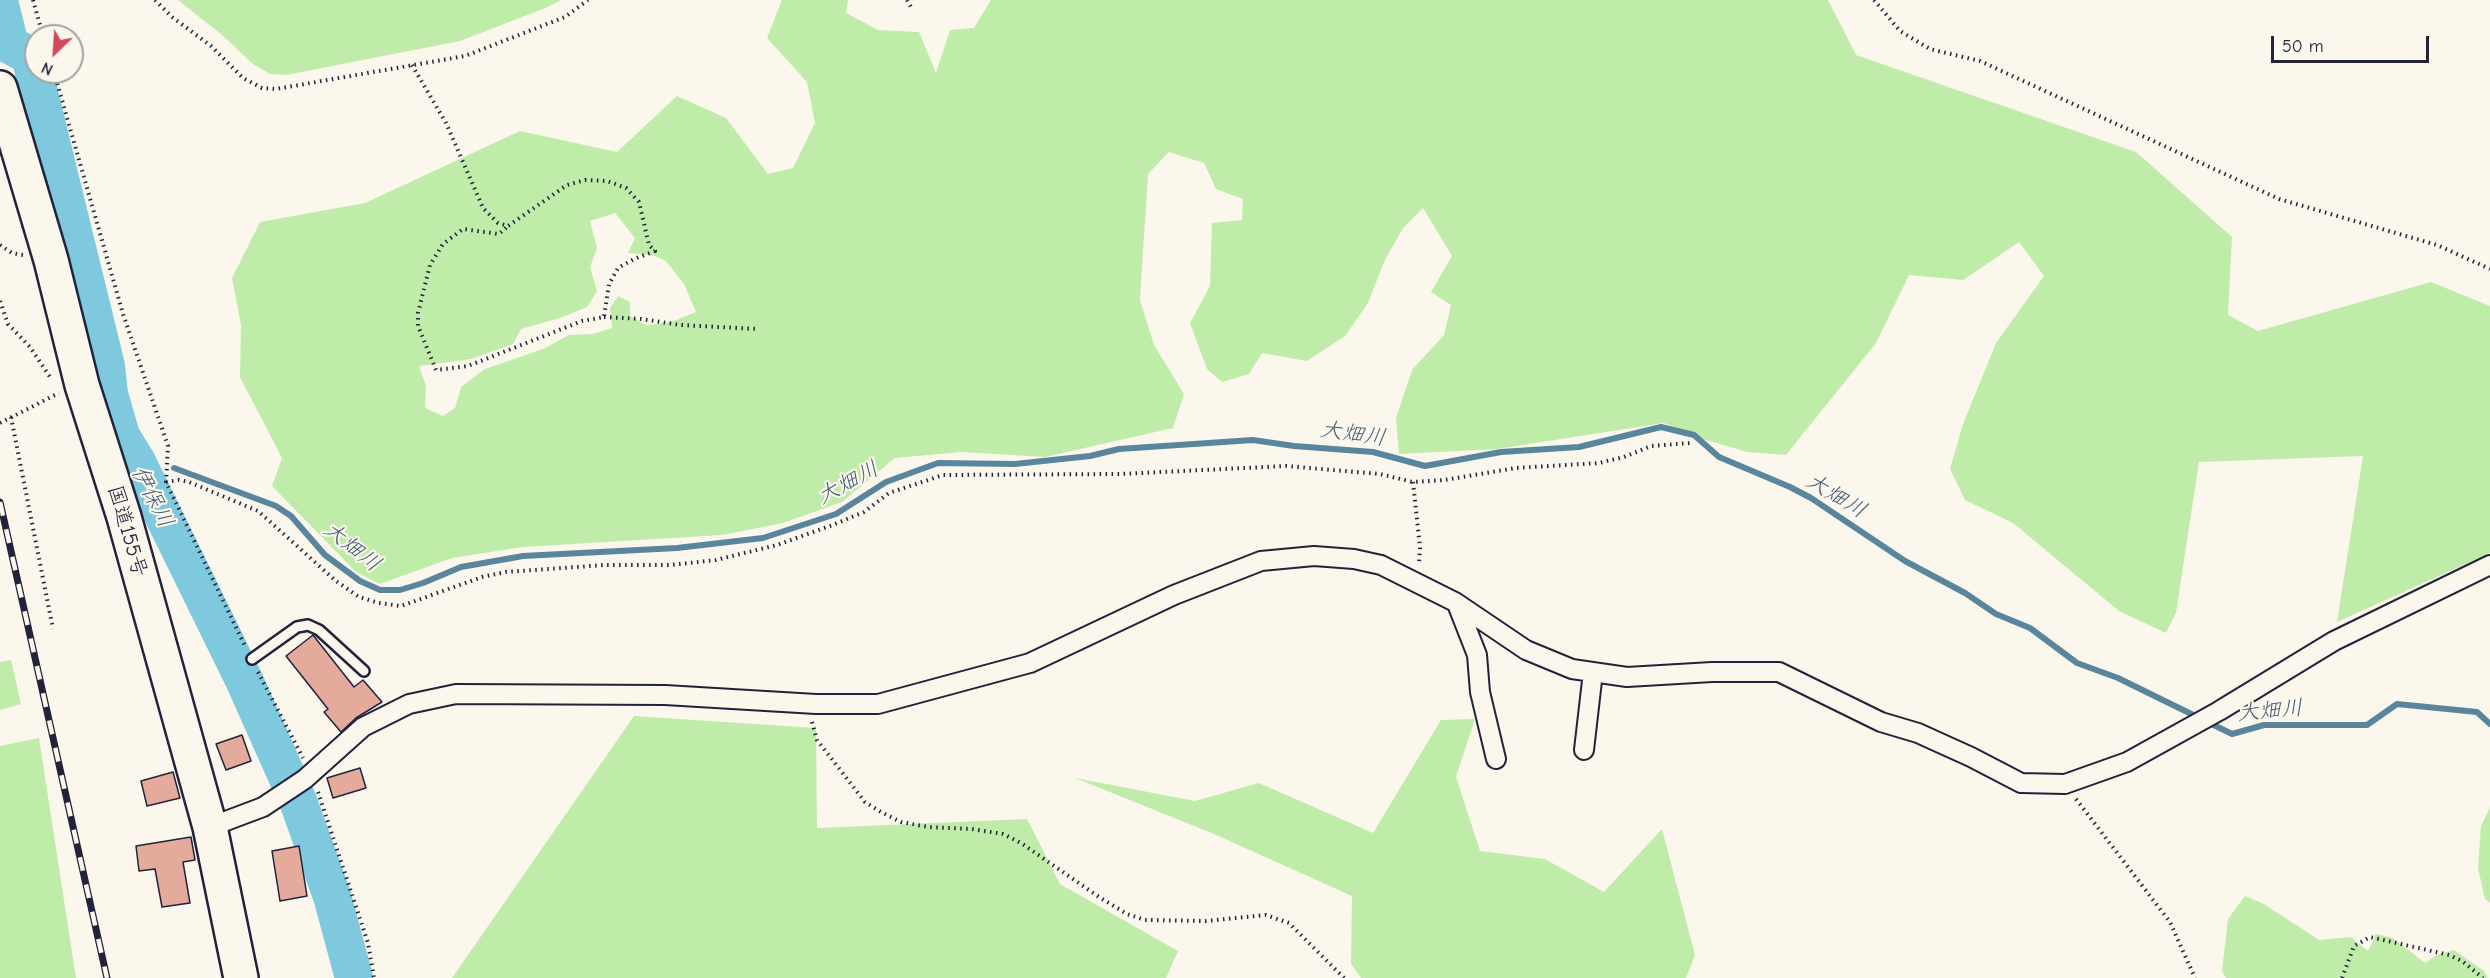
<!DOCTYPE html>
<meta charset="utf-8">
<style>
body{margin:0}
#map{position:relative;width:2490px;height:978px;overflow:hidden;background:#fbf7ec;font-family:"Comic Neue",sans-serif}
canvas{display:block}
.north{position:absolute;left:24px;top:24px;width:60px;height:60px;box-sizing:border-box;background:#fbf7ec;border:2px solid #a4a2a5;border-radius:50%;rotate:205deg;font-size:16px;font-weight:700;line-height:24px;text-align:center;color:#22223b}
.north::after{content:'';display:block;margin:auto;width:21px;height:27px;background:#d1495b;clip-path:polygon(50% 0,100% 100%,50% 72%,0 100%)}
.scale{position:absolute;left:2271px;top:36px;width:158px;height:27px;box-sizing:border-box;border:3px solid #22223b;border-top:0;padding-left:8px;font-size:18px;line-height:21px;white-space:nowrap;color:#22223b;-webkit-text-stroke:4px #fbf7ec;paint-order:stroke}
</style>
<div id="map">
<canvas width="2490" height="978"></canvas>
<div class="north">N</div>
<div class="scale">50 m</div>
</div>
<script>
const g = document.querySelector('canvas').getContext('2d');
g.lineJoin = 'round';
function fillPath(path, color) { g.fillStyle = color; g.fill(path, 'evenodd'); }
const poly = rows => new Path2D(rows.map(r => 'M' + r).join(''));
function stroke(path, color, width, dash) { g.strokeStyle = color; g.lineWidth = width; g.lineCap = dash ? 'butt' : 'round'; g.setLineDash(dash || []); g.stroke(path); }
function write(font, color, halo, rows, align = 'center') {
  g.font = font + ' "Comic Neue","Klee One",sans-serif'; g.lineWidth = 4.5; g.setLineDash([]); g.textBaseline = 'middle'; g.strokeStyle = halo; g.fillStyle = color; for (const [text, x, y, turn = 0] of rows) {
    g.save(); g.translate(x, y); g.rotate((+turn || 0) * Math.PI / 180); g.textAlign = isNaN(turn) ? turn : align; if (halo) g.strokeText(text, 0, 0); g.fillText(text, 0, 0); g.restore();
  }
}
fillPath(poly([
 [178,0,562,0,543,9,460,41,286,75,270,74,253,64,222,35],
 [782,0,848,0,846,13,878,30,919,32,936,73,950,30,974,28,991,0,1828,0,1856,55,2136,152,2232,237,2228,315,2258,331,2431,282,2490,306,2490,553,2337,622,2363,456,2199,462,2176,613,2166,633,2119,611,2013,523,1965,500,1950,469,1963,424,1996,343,2044,276,2019,242,1963,280,1909,275,1876,343,1786,455,1747,452,1700,438,1664,423,1497,449,1399,454,1396,418,1412,370,1444,335,1451,305,1431,292,1452,256,1423,208,1403,228,1384,262,1368,303,1345,336,1307,361,1262,353,1249,374,1222,382,1207,369,1190,323,1210,286,1212,223,1242,220,1243,199,1216,189,1204,163,1169,152,1148,174,1140,300,1154,345,1184,394,1173,428,1045,457,962,452,895,458,842,502,783,523,722,535,523,547,452,558,380,584,356,572,272,486,282,458,240,377,241,325,232,278,260,222,365,203,520,131,617,152,677,96,726,118,768,174,793,168,815,123,807,82,767,38],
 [615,213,635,238,628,253,652,255,666,261,684,284,696,312,671,322,646,325,630,316,630,302,618,296,610,308,612,328,593,334,569,335,543,349,485,369,461,387,455,408,443,416,425,408,426,386,419,366,471,359,513,344,521,329,563,317,587,307,597,291,590,267,597,248,590,221],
 [11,660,21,704,0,710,0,662],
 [634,716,816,728,817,828,1027,819,1060,884,1178,951,1166,978,452,978],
 [1475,719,1456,777,1480,851,1545,859,1604,892,1662,829,1695,955,1686,978,1361,978,1351,964,1352,896,1214,834,1075,778,1195,801,1259,783,1373,833,1441,720],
 [39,738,76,978,0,978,0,746],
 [2490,807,2490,903,2485,899,2478,868,2481,826],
 [2245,896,2264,904,2319,940,2351,937,2368,951,2376,934,2393,938,2425,963,2437,955,2454,950,2484,971,2488,978,2226,978,2222,971,2228,919]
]), '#c0ecaa');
stroke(poly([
 [137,462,153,459],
 [174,468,276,506,291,516,325,555,360,581,380,590,400,590,423,583,461,567,523,556,677,548,763,538,836,514,886,482,938,463,1015,464,1090,456,1119,449,1253,440,1294,446,1373,452,1425,466,1501,452,1579,447,1661,427,1694,435,1719,457,1790,487,1811,498,1905,561,1965,593,1996,614,2030,628,2077,663,2118,678,2232,734,2264,725,2367,725,2397,704,2477,712,2490,724]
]), '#59869c', 6);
stroke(poly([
 [0,5,10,45,30,56,106,366,109,394,121,436,137,462,245,682,298,801,332,896,354,978]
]), '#7ec9dd', 38);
const building = poly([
 [313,635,354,687,363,680,382,702,356,718,341,732,324,712,328,709,286,656,313,635],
 [242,735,251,761,226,770,216,744,242,735],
 [360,768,366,788,333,798,327,778,360,768],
 [173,772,180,798,147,806,141,781,173,772],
 [191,837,195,860,183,862,190,903,162,907,155,869,139,871,136,846,191,837],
 [299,846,307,896,280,901,272,851,299,846]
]);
fillPath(building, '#e4ab9d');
stroke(building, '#22223b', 1.5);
const lane = poly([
 [252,659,297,627,308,625,319,630,364,671]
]);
const street = poly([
 [1457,604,1477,655,1480,692,1496,759],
 [1584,750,1593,672],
 [210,827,263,807,305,779,363,727,409,704,456,694,665,695,816,704,878,704,1030,663,1174,595,1261,561,1314,556,1354,559,1381,565,1455,602,1526,650,1572,669,1627,677,1712,672,1779,672,1881,722,1918,733,1971,757,2021,783,2065,784,2127,762,2219,711,2334,641,2490,565]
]);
const highway = poly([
 [0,88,51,260,82,385,124,517,210,827,241,978]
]);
stroke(lane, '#22223b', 14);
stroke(street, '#22223b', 22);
stroke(highway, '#22223b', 38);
stroke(poly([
 [33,0,43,36],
 [155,0,172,17,211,46,243,78,262,88,276,89,465,56,565,17,588,0],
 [907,0,911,7],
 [1874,0,1900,31,1930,49,1980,61,2279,199,2437,245,2490,269],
 [412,65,446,123,483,208,498,223,508,226,567,185,585,180,607,181,626,188,639,202,649,245,655,251,634,259,618,268,609,284,604,317,582,321,468,366,436,370,418,326,418,313,430,265,443,244,463,229,499,234,508,226],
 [54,72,123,314,168,446,166,482,245,646],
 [0,245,12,253,23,255],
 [0,301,8,324,30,347,50,377],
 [604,317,641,319,681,325,758,329],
 [11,417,53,629],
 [0,423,59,393],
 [166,482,179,480,189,482,258,511,336,581,359,597,379,603,401,606,482,577,506,572,604,565,671,565,716,560,777,545,830,526,864,512,889,493,943,475,1120,474,1286,466,1380,474,1413,482,1444,480,1516,468,1599,463,1624,457,1651,446,1690,443],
 [1413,482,1420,548,1419,564],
 [258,672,303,758],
 [812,722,817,740,865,802,881,812,901,822,928,827,972,829,1003,834,1021,843,1099,897,1127,914,1145,920,1206,921,1266,915,1289,923,1344,978],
 [318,792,368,943,374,978],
 [2076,799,2170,922,2195,978],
 [2342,978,2354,946,2370,937,2449,955,2462,961,2483,978]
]), '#22223b', 4, [1.5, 4.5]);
stroke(lane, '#fbf7ec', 9);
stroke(street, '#fbf7ec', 18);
stroke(highway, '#fbf7ec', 33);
const rail = poly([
 [0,502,107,978]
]);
stroke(rail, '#22223b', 7);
stroke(rail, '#fbf7ec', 4.5, [14]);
write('21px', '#22223b', '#fbf7ec', [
 ["国道155号",127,531,74]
]);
write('italic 22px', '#425c74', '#fbf7ec', [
 ["大畑川",1353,434,8],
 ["大畑川",848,483,-28],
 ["大畑川",1836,496,31],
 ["伊保川",152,497,63],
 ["大畑川",352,547,38],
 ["大畑川",2270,711,-5]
]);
</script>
